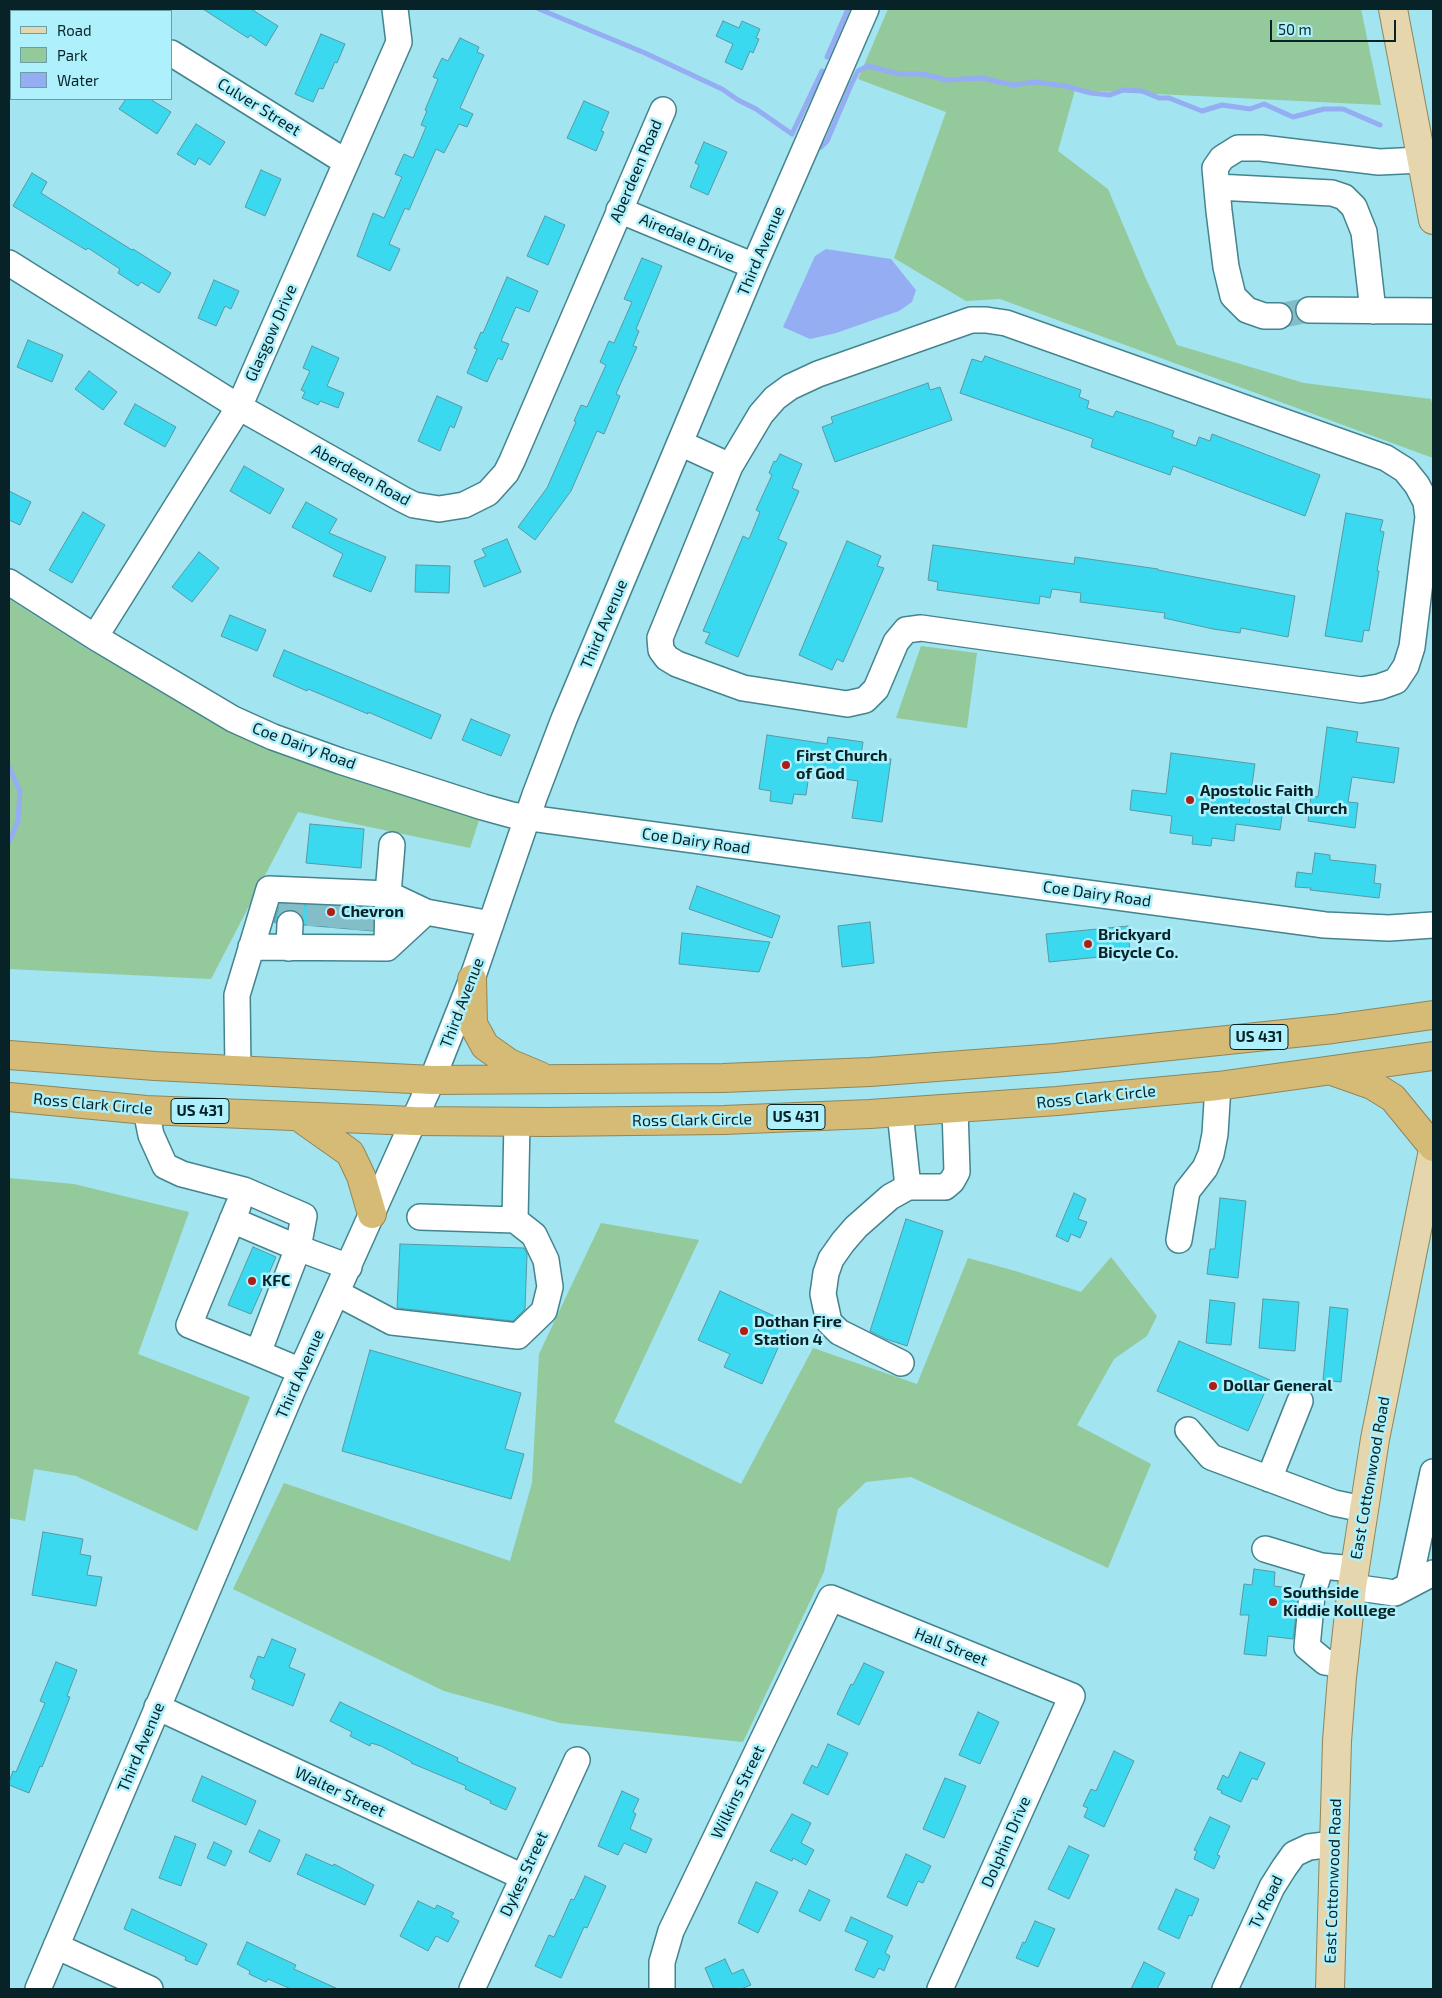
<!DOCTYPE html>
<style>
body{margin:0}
#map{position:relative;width:1442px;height:1998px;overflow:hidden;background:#a2e4ef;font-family:"Exo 2",sans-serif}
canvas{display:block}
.frame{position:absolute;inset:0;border:10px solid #072327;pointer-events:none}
.legend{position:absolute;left:10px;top:10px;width:162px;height:90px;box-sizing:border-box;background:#aef1fc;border:1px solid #6b9fa7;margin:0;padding:6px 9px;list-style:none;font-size:15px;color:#072327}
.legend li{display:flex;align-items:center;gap:10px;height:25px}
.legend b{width:25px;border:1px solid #6b9fa7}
.scale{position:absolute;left:1270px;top:20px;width:126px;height:22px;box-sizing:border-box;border:2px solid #072327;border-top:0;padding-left:6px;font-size:15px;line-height:18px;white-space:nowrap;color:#072327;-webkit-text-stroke:4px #aef1fc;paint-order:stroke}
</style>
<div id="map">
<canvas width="1442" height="1998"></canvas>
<div class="frame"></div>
<ul class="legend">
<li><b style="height:6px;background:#e6d6ad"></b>Road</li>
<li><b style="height:14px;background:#93c99b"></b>Park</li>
<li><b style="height:14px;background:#95adf2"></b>Water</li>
</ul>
<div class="scale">50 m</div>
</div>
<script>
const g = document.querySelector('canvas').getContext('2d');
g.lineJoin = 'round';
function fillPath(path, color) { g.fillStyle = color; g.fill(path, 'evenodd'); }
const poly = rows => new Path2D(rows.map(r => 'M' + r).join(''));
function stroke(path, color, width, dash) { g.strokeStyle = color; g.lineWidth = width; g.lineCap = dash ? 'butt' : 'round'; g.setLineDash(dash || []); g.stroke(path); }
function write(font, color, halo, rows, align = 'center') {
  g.font = font + ' "Exo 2",sans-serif'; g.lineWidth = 5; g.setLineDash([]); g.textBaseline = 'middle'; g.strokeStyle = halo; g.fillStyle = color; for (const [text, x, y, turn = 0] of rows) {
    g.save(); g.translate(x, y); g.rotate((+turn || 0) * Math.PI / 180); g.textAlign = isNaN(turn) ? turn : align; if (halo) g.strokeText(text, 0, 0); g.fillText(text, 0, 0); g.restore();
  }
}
fillPath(poly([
 [888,9,1361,9,1381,105,1075,90,1058,151,1108,189,1146,279,1177,345,1304,383,1431,399,1433,407,1433,458,1000,299,966,301,894,258,946,112,858,79],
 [9,599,89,650,271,750,481,814,470,848,298,812,211,979,9,969],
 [921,646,977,653,967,728,896,718],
 [9,1178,74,1184,189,1212,138,1354,250,1397,197,1531,76,1476,34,1469,25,1521,9,1518],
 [601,1223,699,1240,614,1422,741,1484,813,1348,917,1384,968,1258,1012,1270,1081,1292,1111,1257,1157,1316,1147,1336,1114,1359,1077,1425,1151,1464,1108,1568,911,1477,866,1482,838,1509,824,1572,743,1742,560,1723,444,1691,233,1589,284,1483,510,1561,532,1483,539,1354]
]), '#93c99b');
fillPath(poly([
 [826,249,891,259,916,290,912,302,899,311,836,333,810,339,783,327,815,256]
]), '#95adf2');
stroke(poly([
 [539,9,645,53,722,89,738,100,756,109,792,134,822,71],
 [827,57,848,9],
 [821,147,827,141,851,85,858,71,868,66,899,74,923,74,947,80,982,78,1013,85,1035,82,1065,86,1091,93,1110,95,1123,90,1142,91,1159,98,1169,98,1202,111,1222,105,1250,109,1264,104,1293,117,1324,109,1343,109,1380,125],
 [9,767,20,791,18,821,9,842]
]), '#95adf2', 5);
const building = poly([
 [203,9,251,9,278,26,266,46,250,35,248,38,203,9],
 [723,21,739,28,742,21,760,29,756,38,759,39,753,53,750,51,742,70,725,62,733,44,716,36,723,21],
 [321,34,345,44,337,63,335,62,323,89,319,88,313,102,295,94,321,34],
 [460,38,479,47,477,52,484,55,460,108,473,114,467,127,459,124,444,153,436,149,409,210,405,208,389,244,400,249,390,271,357,256,373,213,384,218,402,177,395,174,404,154,413,158,426,127,421,125,427,111,425,110,438,79,433,77,442,58,448,61,460,38],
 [126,99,150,99,171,112,157,134,119,109,126,99],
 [584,101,609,112,601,131,604,132,596,151,567,138,584,101],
 [196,124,225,142,210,165,199,158,195,165,177,154,196,124],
 [704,142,727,152,708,195,690,187,699,165,695,163,704,142],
 [261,170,281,179,265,216,245,207,261,170],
 [32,173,47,182,41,193,132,250,133,249,171,273,159,293,141,282,138,286,118,273,120,269,88,248,86,250,13,206,32,173],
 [545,216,565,225,548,265,527,256,545,216],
 [642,258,662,266,636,329,639,331,633,346,637,347,616,394,620,396,604,434,597,431,571,491,535,540,518,527,547,488,576,422,574,421,581,405,587,407,606,365,600,362,609,341,614,343,632,302,624,299,642,258],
 [507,277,538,291,529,312,516,307,501,341,509,344,502,360,498,358,487,382,467,373,477,349,474,348,481,332,483,333,507,277],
 [214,280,239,291,231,309,225,306,216,326,198,318,214,280],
 [28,340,63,355,52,382,17,367,28,340],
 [312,346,339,358,327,386,344,393,338,408,320,401,318,405,302,398,305,392,301,390,310,371,303,368,312,346],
 [985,356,1081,390,1079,397,1089,401,1087,408,1113,417,1116,411,1152,423,1174,431,1172,437,1196,446,1199,437,1210,441,1212,434,1320,475,1305,516,1173,466,1170,475,1091,447,1093,439,960,393,972,359,982,362,985,356],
 [89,371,117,392,103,410,75,389,89,371],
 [928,383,930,390,940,387,952,420,835,462,822,427,833,423,831,417,928,383],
 [437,396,462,407,454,428,450,426,440,451,418,441,437,396],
 [135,404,176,427,165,447,124,424,135,404],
 [780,454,802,464,792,488,799,491,778,539,787,543,738,657,705,643,710,633,703,631,743,536,749,539,760,512,756,510,772,475,769,473,774,461,776,462,780,454],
 [244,466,284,489,270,514,230,491,244,466],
 [9,491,31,502,20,525,9,520,9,491],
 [306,502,337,519,329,533,386,557,371,592,333,576,343,554,292,527,306,502],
 [83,512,105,525,72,583,49,570,83,512],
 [1346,513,1383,520,1380,531,1384,532,1377,571,1379,571,1369,631,1364,630,1362,642,1325,636,1346,513],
 [507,539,521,572,484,587,474,561,486,556,482,549,507,539],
 [847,541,881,556,877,566,884,568,843,662,837,659,832,670,799,655,847,541],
 [933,545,1074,564,1075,557,1158,569,1158,570,1295,596,1288,637,1241,628,1240,633,1213,629,1164,618,1165,613,1080,602,1081,593,1052,589,1050,598,1040,596,1039,604,937,590,938,582,928,580,933,545],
 [199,552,219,568,192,602,172,587,199,552],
 [416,565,450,566,449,593,415,592,416,565],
 [230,615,266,630,257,651,221,636,230,615],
 [284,650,441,715,431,739,368,712,368,714,308,689,307,691,273,676,284,650],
 [471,719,510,735,501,756,462,740,471,719],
 [1327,727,1358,732,1356,742,1399,748,1394,783,1352,777,1348,802,1358,803,1355,828,1308,821,1311,796,1318,797,1327,727],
 [767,735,827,744,828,737,863,742,861,755,891,759,882,822,852,818,858,781,809,774,806,795,794,794,792,804,770,801,771,791,759,789,767,735],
 [1171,753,1255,764,1249,805,1283,810,1280,830,1236,824,1234,841,1212,838,1211,846,1192,844,1193,836,1170,833,1172,816,1130,810,1132,790,1166,794,1171,753],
 [310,824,364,829,361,868,306,863,310,824],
 [1315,853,1330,855,1330,860,1376,865,1374,883,1381,884,1379,898,1310,890,1311,888,1295,887,1297,872,1312,874,1315,853],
 [697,886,780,916,772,938,689,909,697,886],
 [280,904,373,908,373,931,304,925,302,917,297,912,291,910,283,912,278,916,276,923,274,922,280,904],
 [870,922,874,963,842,967,838,926,870,922],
 [1128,926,1130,954,1049,962,1046,934,1128,926],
 [682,933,770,942,759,972,679,964,682,933],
 [1074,1193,1086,1199,1078,1219,1087,1222,1080,1238,1071,1234,1068,1242,1056,1236,1074,1193],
 [1220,1198,1246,1201,1238,1278,1207,1274,1210,1249,1215,1249,1220,1198],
 [906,1219,943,1231,907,1346,886,1339,870,1331,906,1219],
 [400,1244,524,1248,527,1254,525,1309,513,1321,397,1308,400,1244],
 [253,1247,276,1257,251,1314,228,1305,253,1247],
 [720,1291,789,1323,762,1384,724,1367,730,1354,698,1340,720,1291],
 [1263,1299,1299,1302,1295,1351,1259,1348,1263,1299],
 [1210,1300,1235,1303,1231,1345,1206,1343,1210,1300],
 [1330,1307,1348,1309,1341,1382,1323,1380,1330,1307],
 [1179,1341,1270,1380,1248,1431,1157,1391,1179,1341],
 [370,1350,521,1393,505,1449,524,1454,511,1499,342,1451,370,1350],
 [43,1532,83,1539,80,1554,91,1556,87,1575,102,1577,96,1606,32,1595,43,1532],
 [1254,1569,1275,1572,1274,1586,1299,1589,1293,1639,1268,1636,1266,1656,1244,1654,1249,1615,1240,1615,1244,1584,1252,1585,1254,1569],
 [272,1639,296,1649,289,1667,305,1674,293,1706,252,1689,255,1680,250,1677,258,1656,264,1658,272,1639],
 [56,1662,77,1670,67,1696,70,1697,42,1767,40,1766,29,1793,9,1785,9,1782,13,1771,16,1772,45,1703,40,1701,56,1662],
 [864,1663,884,1672,859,1725,837,1714,851,1684,853,1685,864,1663],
 [340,1702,458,1758,457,1761,516,1788,506,1810,490,1803,491,1801,465,1789,466,1786,411,1763,412,1762,381,1746,371,1743,370,1746,350,1736,352,1732,330,1721,340,1702],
 [978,1712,999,1722,980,1764,959,1755,978,1712],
 [828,1744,848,1753,828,1795,803,1783,812,1765,817,1768,828,1744],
 [1114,1751,1134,1761,1104,1827,1084,1817,1088,1808,1083,1806,1091,1789,1096,1791,1114,1751],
 [1240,1752,1265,1763,1257,1780,1252,1778,1241,1802,1221,1793,1222,1791,1217,1789,1223,1775,1228,1778,1240,1752],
 [202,1776,256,1801,246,1825,192,1801,202,1776],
 [945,1778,966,1786,944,1838,923,1829,945,1778],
 [622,1791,639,1799,633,1812,636,1814,630,1829,652,1839,646,1853,624,1843,618,1855,598,1846,622,1791],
 [792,1814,811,1823,801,1843,814,1850,806,1865,793,1858,792,1861,770,1851,792,1814],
 [1210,1817,1230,1826,1217,1855,1220,1856,1214,1869,1194,1859,1197,1851,1194,1850,1210,1817],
 [259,1830,280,1840,270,1862,249,1852,259,1830],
 [175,1836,196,1844,181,1886,159,1878,175,1836],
 [214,1842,232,1851,225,1866,207,1858,214,1842],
 [1069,1846,1089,1855,1069,1899,1048,1889,1069,1846],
 [306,1854,333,1866,334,1864,374,1885,365,1905,297,1874,306,1854],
 [906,1854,931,1866,923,1883,918,1881,907,1906,887,1897,906,1854],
 [585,1876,606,1886,587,1928,584,1927,561,1978,535,1966,549,1935,554,1937,571,1899,574,1900,585,1876],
 [756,1882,778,1892,758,1933,738,1923,756,1882],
 [1176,1889,1199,1899,1192,1916,1189,1915,1179,1939,1158,1929,1176,1889],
 [809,1890,830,1900,820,1921,799,1911,809,1890],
 [418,1901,435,1909,437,1905,454,1913,451,1917,459,1921,448,1942,436,1936,428,1951,400,1936,418,1901],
 [132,1909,207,1944,197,1965,185,1960,186,1957,124,1929,132,1909],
 [851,1917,893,1936,885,1953,890,1956,884,1971,879,1968,874,1978,855,1970,868,1941,845,1931,851,1917],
 [1035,1921,1055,1929,1038,1967,1016,1958,1023,1942,1025,1943,1035,1921],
 [247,1942,296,1965,294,1969,338,1989,291,1989,268,1979,266,1982,249,1974,250,1971,237,1964,247,1942],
 [725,1959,732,1974,743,1969,751,1985,741,1989,714,1989,705,1968,725,1959],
 [1144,1962,1165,1973,1157,1989,1131,1989,1144,1962]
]);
fillPath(building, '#3bd9ef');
stroke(building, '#5899a4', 1);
stroke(poly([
 [1279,316,1309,310],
 [290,924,292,899],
 [319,926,319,901],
 [340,928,341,903],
 [361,930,362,905]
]), '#83bdc7', 25, [25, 12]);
const minor = poly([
 [102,9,105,11],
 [171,53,346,162],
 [1217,187,1332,193,1344,197,1354,207,1364,232,1373,311],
 [619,210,754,266],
 [9,263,239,407,402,499,414,505,439,509,464,505,488,493,506,473,512,461,663,110],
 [1309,310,1433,311],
 [1279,316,1264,316,1247,310,1233,296,1226,267,1219,211,1215,168,1222,158,1238,148,1261,148,1379,162,1421,160],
 [971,320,986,320,1006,323,1386,458,1405,470,1417,485,1426,502,1428,517,1412,647,1406,666,1396,681,1379,687,1361,690,921,628,906,630,896,642,876,689,865,700,847,704,743,688,677,664,667,658,661,650,660,638,730,466,761,414,775,398,790,387,818,374,971,320],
 [680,443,730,466],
 [9,582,95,637,233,719,273,737,340,761,483,807,512,815,544,820,1325,925,1389,928,1433,925],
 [95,637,239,407,399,42,395,9],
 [251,947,387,948,426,912],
 [289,948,290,924],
 [387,948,388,894,392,845],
 [238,1071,237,995,269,889,388,894,426,912,491,924],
 [146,1110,151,1135,165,1166,182,1174,244,1190,304,1216,298,1248,349,1267],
 [900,1112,908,1187,945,1187,952,1181,957,1172,955,1109],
 [238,1206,189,1325,258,1353],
 [420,1217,515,1220,517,1122],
 [232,1220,298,1248,258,1353,301,1371],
 [1179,1240,1187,1191,1205,1168,1211,1154,1215,1134,1218,1086],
 [337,1293,392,1322,518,1336,544,1311,550,1287,546,1260,534,1235,515,1220],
 [901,1363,839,1332,829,1322,823,1294,826,1273,831,1259,843,1242,856,1227,890,1197,908,1187],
 [1188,1430,1211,1457,1334,1503,1363,1509],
 [1269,1479,1300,1401],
 [1265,1549,1321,1566,1354,1569],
 [1321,1566,1312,1595,1307,1647,1325,1662,1343,1664],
 [1409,1584,1433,1472],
 [1352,1587,1395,1593,1433,1573],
 [157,1707,523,1877],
 [56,1946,150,1989],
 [38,1989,292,1391,432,1080,472,979,535,795,564,719,754,266,866,9],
 [472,1989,577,1760],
 [662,1989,662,1962,671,1931,831,1598,1072,1696,940,1989],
 [1225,1989,1272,1887,1284,1868,1294,1854,1309,1847,1333,1844]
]);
const major = poly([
 [1393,9,1433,220],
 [1330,1989,1337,1741,1342,1677,1352,1587,1375,1439,1433,1150]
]);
const highway = poly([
 [472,979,473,1024,485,1046,509,1063,540,1076],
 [9,1055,155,1066,432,1080,723,1078,870,1072,1055,1058,1333,1029,1433,1015],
 [1335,1072,1372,1085,1393,1098,1433,1147],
 [9,1097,146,1110,414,1121,546,1122,724,1120,870,1114,1057,1101,1218,1086,1433,1056],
 [299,1117,350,1153,361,1176,372,1214]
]);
stroke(minor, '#43848f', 28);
stroke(major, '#8e865b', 30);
stroke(highway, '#8e865b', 30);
stroke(minor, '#fff', 25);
stroke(major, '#e6d6ad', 28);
stroke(highway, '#d6bb77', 28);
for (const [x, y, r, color] of [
 [786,765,5,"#ae1e17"],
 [1190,800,5,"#ae1e17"],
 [331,912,5,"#ae1e17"],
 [1088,944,5,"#ae1e17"],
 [252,1281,5,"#ae1e17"],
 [744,1331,5,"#ae1e17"],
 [1213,1386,5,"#ae1e17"],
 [1273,1602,5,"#ae1e17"]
]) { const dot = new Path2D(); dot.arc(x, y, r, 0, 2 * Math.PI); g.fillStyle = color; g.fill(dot); stroke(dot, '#aef1fc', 2); }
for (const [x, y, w] of [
 [1259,1037,58],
 [200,1111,58],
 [796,1117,58]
]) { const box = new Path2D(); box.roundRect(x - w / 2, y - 12.5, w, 25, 4); g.fillStyle = '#aef1fc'; g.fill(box); stroke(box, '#072327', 1); }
write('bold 15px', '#072327', null, [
 ["US 431",1259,1037],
 ["US 431",200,1111],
 ["US 431",796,1117]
]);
write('16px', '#072327', '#aef1fc', [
 ["Culver Street",259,107,32],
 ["Aberdeen Road",636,171,-67],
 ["Airedale Drive",687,238,23],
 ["Third Avenue",761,251,-67],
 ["Glasgow Drive",271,333,-66],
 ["Aberdeen Road",361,475,29],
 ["Third Avenue",604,624,-67],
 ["Coe Dairy Road",304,746,20],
 ["Coe Dairy Road",696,841,8],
 ["Coe Dairy Road",1097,894,8],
 ["Third Avenue",462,1003,-69],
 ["Ross Clark Circle",1096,1097,-6],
 ["Ross Clark Circle",93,1104,5],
 ["Ross Clark Circle",692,1120,-1],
 ["Third Avenue",300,1374,-66],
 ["East Cottonwood Road",1370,1478,-80],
 ["Hall Street",951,1647,22],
 ["Third Avenue",141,1747,-67],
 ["Walter Street",340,1792,25],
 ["Wilkins Street",738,1792,-64],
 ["Dolphin Drive",1006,1842,-66],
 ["Dykes Street",524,1874,-65],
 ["East Cottonwood Road",1333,1881,-88],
 ["Tv Road",1266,1902,-64]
]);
write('bold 16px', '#072327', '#aef1fc', [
 ["First Church",796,756],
 ["of God",796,774],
 ["Apostolic Faith",1200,791],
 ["Pentecostal Church",1200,809],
 ["Chevron",341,912],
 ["Brickyard",1098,935],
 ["Bicycle Co.",1098,953],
 ["KFC",262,1281],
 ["Dothan Fire",754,1322],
 ["Station 4",754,1340],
 ["Dollar General",1223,1386],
 ["Southside",1283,1593],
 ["Kiddie Kolllege",1283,1611]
], 'left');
</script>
